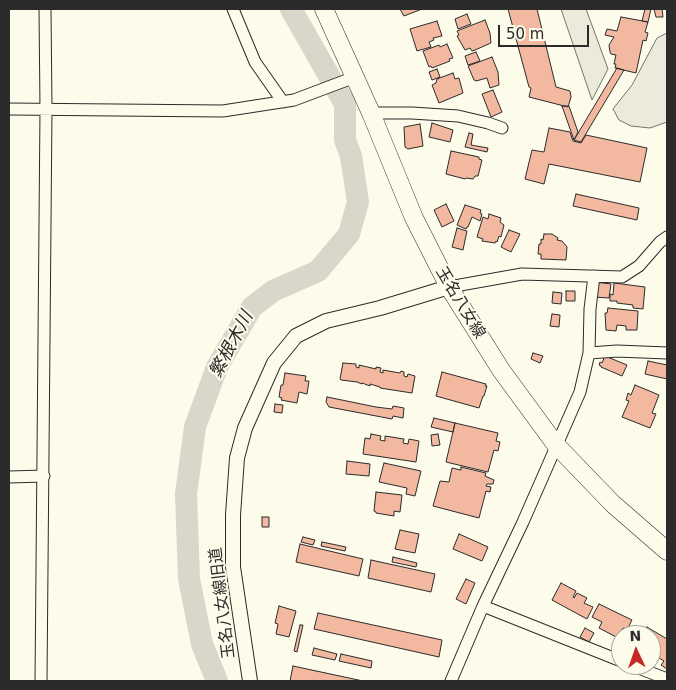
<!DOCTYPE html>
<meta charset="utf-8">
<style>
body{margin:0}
#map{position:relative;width:676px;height:690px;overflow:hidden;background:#fdfbea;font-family:"DejaVu Sans",sans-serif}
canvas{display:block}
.frame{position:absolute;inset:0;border:10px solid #2b2b2b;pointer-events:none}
.north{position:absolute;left:611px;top:625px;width:50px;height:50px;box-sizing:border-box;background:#fdfbea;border:1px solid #a9a89e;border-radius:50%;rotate:357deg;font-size:14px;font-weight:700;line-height:20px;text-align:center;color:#2b2b2b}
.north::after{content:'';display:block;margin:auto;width:18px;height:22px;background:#c62828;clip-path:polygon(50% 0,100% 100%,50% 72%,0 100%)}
.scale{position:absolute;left:498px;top:25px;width:91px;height:22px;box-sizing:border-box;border:2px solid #2b2b2b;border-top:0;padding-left:6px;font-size:15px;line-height:18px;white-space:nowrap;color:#2b2b2b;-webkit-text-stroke:4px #fdfbea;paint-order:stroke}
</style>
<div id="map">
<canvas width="676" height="690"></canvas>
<div class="frame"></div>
<div class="north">N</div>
<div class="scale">50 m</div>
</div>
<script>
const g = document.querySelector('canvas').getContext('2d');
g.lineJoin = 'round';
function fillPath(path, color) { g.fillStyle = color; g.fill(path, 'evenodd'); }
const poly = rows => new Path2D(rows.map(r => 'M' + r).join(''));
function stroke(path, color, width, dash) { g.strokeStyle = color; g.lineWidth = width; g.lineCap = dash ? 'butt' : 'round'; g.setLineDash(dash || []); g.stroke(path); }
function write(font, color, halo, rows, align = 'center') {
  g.font = font + ' "DejaVu Sans","Noto Sans JP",sans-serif'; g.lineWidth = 4; g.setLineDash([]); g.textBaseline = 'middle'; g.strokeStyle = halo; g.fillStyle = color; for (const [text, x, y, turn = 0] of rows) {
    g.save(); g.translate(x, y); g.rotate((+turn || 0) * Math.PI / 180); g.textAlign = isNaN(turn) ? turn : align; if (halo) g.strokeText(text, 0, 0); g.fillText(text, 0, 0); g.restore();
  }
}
const green = poly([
 [561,9,586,9,608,69,592,100,561,9],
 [667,33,667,122,650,128,631,126,619,120,613,109,632,85,657,38,667,33]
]);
fillPath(green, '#ecebdb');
stroke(green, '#74746e', 1);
stroke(poly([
 [217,681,202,644,189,579,186,494,195,427,217,367,252,307,273,291,318,271,349,234,358,202,351,156,345,140,345,104,291,9]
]), '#d8d7c9', 22);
const building = poly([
 [400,9,422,9,404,16,400,9],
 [508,9,537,9,556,87,570,91,571,97,568,107,529,97,531,88,529,87,508,9],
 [645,9,651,9,648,22,642,21,645,9],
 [654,9,662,9,663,17,656,17,654,9],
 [467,14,471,24,458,29,455,19,467,14],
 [621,17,648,22,645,32,648,33,646,41,643,40,636,73,615,68,616,64,614,64,616,55,611,54,610,52,609,45,614,37,605,35,607,29,617,31,621,17],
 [485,20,490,33,491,43,475,50,472,51,470,48,465,50,457,36,459,35,457,31,485,20],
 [437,21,442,36,433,38,434,40,429,42,431,47,417,51,410,29,437,21],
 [447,44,453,58,449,59,450,61,432,68,431,66,429,67,423,51,439,45,440,47,447,44],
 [476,52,480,61,468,65,465,56,476,52],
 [492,57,498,72,499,85,490,88,487,78,476,81,474,80,468,66,492,57],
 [617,68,624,70,581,142,574,140,617,68],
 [437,69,440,77,432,80,429,72,437,69],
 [453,73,455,79,459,78,463,93,439,103,432,85,436,83,437,79,453,73],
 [493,90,502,112,491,117,482,94,493,90],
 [562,106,569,106,578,132,574,140,562,106],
 [432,123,453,130,450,142,429,137,432,123],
 [420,124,423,146,408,149,405,147,404,127,420,124],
 [549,128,570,132,573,141,581,143,586,135,647,148,640,182,549,164,544,184,525,179,532,150,544,152,549,128],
 [469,133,473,134,471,145,488,148,487,152,465,147,469,133],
 [451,151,479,157,479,159,482,160,478,176,475,176,473,179,466,178,465,179,446,174,451,151],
 [576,194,639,208,637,220,573,206,576,194],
 [446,204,454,221,442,227,434,210,446,204],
 [465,205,481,210,480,213,482,214,480,221,472,217,468,227,467,227,466,229,457,225,465,205],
 [489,214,501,218,500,222,504,225,501,237,499,236,497,242,496,241,495,243,482,241,483,239,477,237,483,217,488,219,489,214],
 [457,228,467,231,463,250,452,247,457,228],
 [509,230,520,234,511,252,501,247,509,230],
 [544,234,552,234,558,238,557,240,562,241,567,247,566,260,541,259,541,254,538,254,539,244,541,244,541,239,543,240,544,234],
 [595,282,611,284,609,298,594,297,595,282],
 [614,283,645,287,643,309,633,308,633,305,617,303,617,301,610,301,610,294,613,295,614,283],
 [566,291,575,291,575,301,566,301,566,291],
 [553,292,562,293,561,304,552,303,553,292],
 [608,308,638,311,637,330,626,330,626,326,617,325,616,331,606,330,605,313,607,313,608,308],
 [552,314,560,315,559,327,550,326,552,314],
 [533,353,543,356,540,363,531,359,533,353],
 [605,356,627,365,622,376,601,367,601,366,599,365,600,362,602,363,605,356],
 [648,361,667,365,667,379,645,374,648,361],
 [343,363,356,364,356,367,359,368,359,365,376,369,376,367,381,368,380,372,383,373,383,370,400,373,401,371,404,372,404,376,407,377,408,374,415,376,412,393,380,388,380,387,370,384,370,386,362,383,362,384,357,382,341,380,340,379,343,363],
 [442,372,486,384,485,386,487,386,484,396,483,396,479,408,436,396,442,372],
 [285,373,306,376,305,381,309,381,307,394,299,392,297,403,281,400,282,398,279,397,281,385,283,385,285,373],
 [635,385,659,395,652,413,656,414,650,428,622,417,629,401,626,400,628,393,631,395,635,385],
 [327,397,376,407,392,409,393,406,404,408,403,418,393,416,392,419,329,407,326,402,327,397],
 [275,404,283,405,282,413,274,412,275,404],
 [434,418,455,423,453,432,431,427,434,418],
 [455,423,498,433,496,441,500,442,498,451,494,450,488,472,446,462,455,423],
 [371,434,381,436,380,440,385,441,385,436,404,439,403,443,408,444,409,439,419,441,416,462,363,454,365,438,370,439,371,434],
 [438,434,440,445,432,446,431,435,438,434],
 [347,461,370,464,369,476,346,474,347,461],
 [384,463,421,471,415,496,406,494,407,488,379,482,384,463],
 [461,467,486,473,485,476,494,480,493,484,487,484,486,486,491,487,490,492,486,491,479,518,433,506,440,481,449,482,452,468,461,470,461,467],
 [376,492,402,495,400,512,394,511,394,516,376,513,376,512,374,511,376,492],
 [262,517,269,517,269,527,262,527,262,517],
 [400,530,419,534,415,553,395,549,400,530],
 [459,534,488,547,482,561,453,549,459,534],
 [303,537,315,540,313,545,301,542,303,537],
 [322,542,346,547,345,551,321,546,322,542],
 [300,544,363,559,359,576,296,562,300,544],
 [393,557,417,563,416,567,392,562,393,557],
 [371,560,435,574,431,592,368,578,371,560],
 [466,579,475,583,466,604,456,599,466,579],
 [561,583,576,591,573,597,574,598,577,593,587,598,584,603,593,607,587,619,552,600,561,583],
 [599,604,632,620,627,630,623,628,618,638,599,628,602,622,592,617,599,604],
 [279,606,296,611,289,637,276,634,278,624,275,623,279,606],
 [318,613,442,640,439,657,314,629,318,613],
 [300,625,303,625,297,652,294,651,300,625],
 [647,627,667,639,667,669,661,665,664,661,654,655,651,661,651,635,642,635,647,627],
 [585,628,594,633,589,642,580,637,585,628],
 [314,648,337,654,335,660,312,655,314,648],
 [341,654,372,661,371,668,339,661,341,654],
 [293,666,363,681,290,681,293,666]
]);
fillPath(building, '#f2b8a0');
stroke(building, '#2b2b2b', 1);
const minor = poly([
 [233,9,255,62,283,102],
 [9,109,223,111,294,100,355,77],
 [371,113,412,113,458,116,488,123,502,128],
 [449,287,522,274,622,277,639,266,660,242,667,237],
 [589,353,617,351,667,353],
 [9,477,44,476],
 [483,606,621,661],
 [631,665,667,679],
 [41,681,46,109,45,9],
 [451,681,483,606,523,522,580,392,589,353,590,309,594,276]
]);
const tertiary = poly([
 [250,681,233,567,233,515,237,458,245,428,274,363,296,336,326,321,380,308,449,287]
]);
const primary = poly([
 [324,9,371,113,414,218,449,287,501,370,556,445,613,504,667,551]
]);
stroke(minor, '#2b2b2b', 13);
stroke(tertiary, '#2b2b2b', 16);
stroke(primary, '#2b2b2b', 19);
stroke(minor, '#fdfbea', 11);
stroke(tertiary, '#fdfbea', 14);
stroke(primary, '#fdfbea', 18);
write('16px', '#2b2b2b', '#fdfbea', [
 ["玉名八女線",460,303,59],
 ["玉名八女線旧道",223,603,-97]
]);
write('italic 18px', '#2b2b2b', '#fdfbea', [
 ["繁根木川",232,345,-62]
]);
</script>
